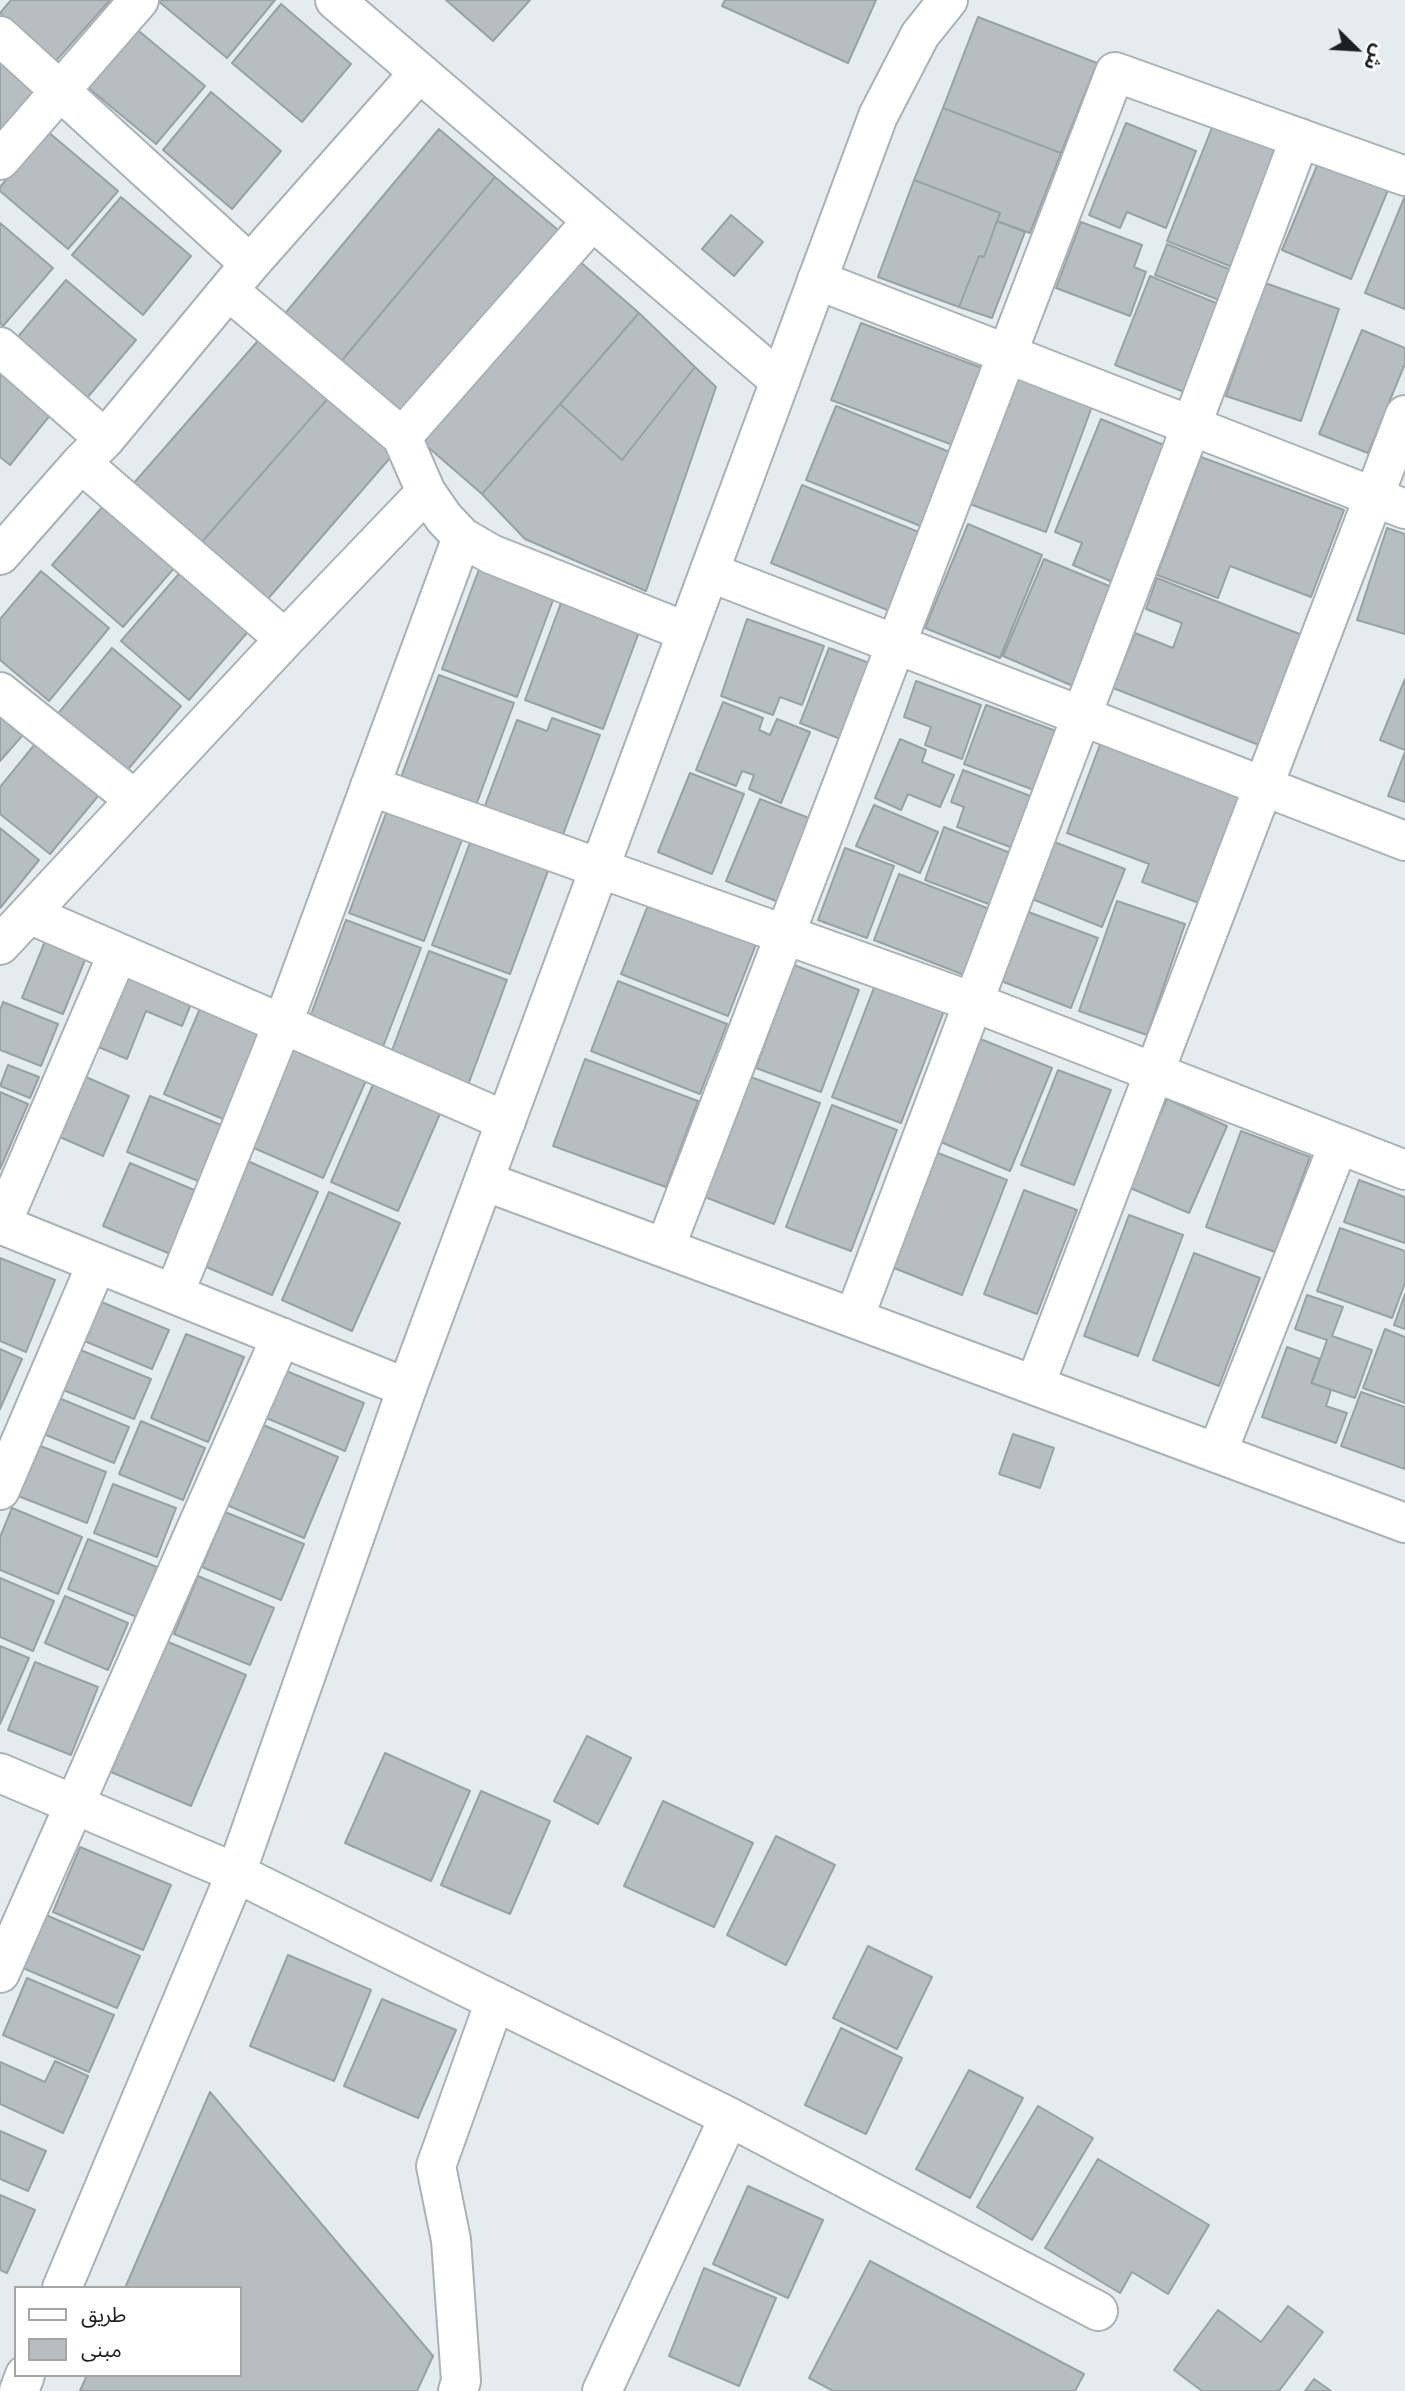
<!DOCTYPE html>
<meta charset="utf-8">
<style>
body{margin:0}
#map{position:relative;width:1405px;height:2391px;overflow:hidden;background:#e4ecf0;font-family:"IBM Plex Serif","Noto Sans Arabic",serif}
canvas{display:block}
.legend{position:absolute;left:14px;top:2286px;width:228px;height:91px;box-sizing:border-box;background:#fff;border:2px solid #a4a6a6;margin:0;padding:9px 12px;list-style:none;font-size:21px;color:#1c2021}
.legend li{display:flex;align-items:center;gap:14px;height:35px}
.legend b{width:35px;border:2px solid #a4a6a6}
.north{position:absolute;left:1321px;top:14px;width:70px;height:70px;-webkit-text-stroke:5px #fff;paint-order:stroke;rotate:114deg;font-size:19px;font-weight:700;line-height:28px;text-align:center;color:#1c2021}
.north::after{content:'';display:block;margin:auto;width:24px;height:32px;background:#1c2021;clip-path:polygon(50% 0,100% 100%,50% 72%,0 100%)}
</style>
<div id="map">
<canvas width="1405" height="2391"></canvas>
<ul class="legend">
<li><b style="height:9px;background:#fff"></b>طريق</li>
<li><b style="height:19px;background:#b6bec1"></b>مبنى</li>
</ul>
<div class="north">ش</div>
</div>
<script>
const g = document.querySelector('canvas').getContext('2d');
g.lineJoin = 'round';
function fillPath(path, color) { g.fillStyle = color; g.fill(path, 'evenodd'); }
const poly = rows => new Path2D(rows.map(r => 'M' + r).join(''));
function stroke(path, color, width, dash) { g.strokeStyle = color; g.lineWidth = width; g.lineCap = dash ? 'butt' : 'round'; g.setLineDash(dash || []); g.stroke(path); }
const building = poly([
 [11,0,110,0,55,62,0,13,11,0],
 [157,0,275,0,227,58,157,0],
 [446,0,530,0,493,41,446,0],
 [725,0,876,0,848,63,722,6,725,0],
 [281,4,351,64,302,122,232,63,281,4],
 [978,17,1097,63,1061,153,943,108,978,17],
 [134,27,205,86,156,144,85,85,134,27],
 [0,48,41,84,0,133,0,48],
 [211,92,281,151,232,209,163,150,211,92],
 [943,108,1061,153,1030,233,997,221,1000,213,914,180,943,108],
 [1126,123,1196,151,1166,228,1127,212,1120,228,1089,215,1126,123],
 [1213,125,1278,151,1232,267,1167,241,1213,125],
 [439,129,495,177,334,370,278,322,439,129],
 [47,131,118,191,68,249,0,191,0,187,47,131],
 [1319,161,1388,190,1351,279,1282,250,1319,161],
 [495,177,558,230,396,423,334,370,495,177],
 [914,180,1000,213,984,257,979,256,959,307,878,277,914,180],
 [1405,196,1405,309,1365,293,1405,196],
 [121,197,191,256,143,315,72,255,121,197],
 [731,215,763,242,734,276,702,249,731,215],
 [997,221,1025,232,992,318,959,307,979,256,984,257,997,221],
 [1081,222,1142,245,1134,267,1146,272,1130,316,1056,288,1081,222],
 [0,223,53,268,3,326,0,323,0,223],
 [1167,244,1236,272,1224,302,1155,275,1167,244],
 [578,260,639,313,482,494,421,441,578,260],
 [1150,276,1221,305,1187,393,1115,365,1150,276],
 [66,280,136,340,87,398,17,338,66,280],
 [1265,283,1339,309,1301,421,1226,396,1265,283],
 [639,313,695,367,622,460,560,404,639,313],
 [861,323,982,368,953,445,831,400,861,323],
 [1362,330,1405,348,1405,364,1368,453,1319,434,1362,330],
 [263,335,331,395,194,551,127,491,263,335],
 [0,364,55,409,10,465,0,457,0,364],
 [695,367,716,387,646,591,525,539,482,494,560,404,622,460,695,367],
 [1015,371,1094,401,1046,532,967,503,1015,371],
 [331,395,396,451,260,608,194,551,331,395],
 [836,406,952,453,923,527,806,480,836,406],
 [1101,419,1171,448,1115,583,1073,565,1082,543,1055,532,1101,419],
 [1201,457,1344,510,1311,597,1230,566,1218,598,1157,575,1201,457],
 [802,485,921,533,890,611,771,563,802,485],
 [111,497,182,559,123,627,52,565,111,497],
 [968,524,1042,555,1000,658,925,628,968,524],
 [1387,528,1405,534,1405,634,1357,620,1387,528],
 [1044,559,1114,588,1073,686,1003,656,1044,559],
 [481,564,556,592,517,697,442,669,481,564],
 [184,568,252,627,189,700,121,641,184,568],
 [41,571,109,628,49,701,0,660,0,619,41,571],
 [1157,578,1302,635,1259,745,1113,688,1135,633,1173,648,1182,623,1146,609,1157,578],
 [564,595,642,624,603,729,525,700,564,595],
 [747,619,824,646,802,705,780,697,773,715,721,696,747,619],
 [112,648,181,706,124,774,56,716,112,648],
 [829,648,872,664,843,740,800,723,829,648],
 [439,675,514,703,475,808,400,780,439,675],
 [1405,679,1405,750,1380,740,1405,679],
 [916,681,981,705,962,759,925,745,931,727,904,717,916,681],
 [0,701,30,727,0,761,0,701],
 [723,702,763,718,759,730,770,735,777,719,810,732,781,803,749,789,754,775,742,771,736,786,696,770,723,702],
 [986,705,1056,731,1034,790,964,764,986,705],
 [552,718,600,735,561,840,483,811,517,720,547,731,552,718],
 [44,733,108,784,50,854,0,814,0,787,44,733],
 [900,739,926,750,922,762,954,775,940,807,908,794,901,810,875,798,900,739],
 [1101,742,1239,795,1199,903,1142,882,1149,864,1067,833,1101,742],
 [1405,752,1405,802,1388,796,1405,752],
 [963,770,1033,797,1013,848,957,827,964,807,951,802,963,770],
 [690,773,744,794,712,874,658,852,690,773],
 [760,799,814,820,781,903,726,881,760,799],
 [874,805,938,832,920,873,856,846,874,805],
 [388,808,463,837,424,941,349,913,388,808],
 [944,827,1013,854,994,906,925,880,944,827],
 [0,828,39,860,0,908,0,828],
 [471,840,549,868,510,974,432,945,471,840],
 [1049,840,1125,869,1102,927,1027,897,1049,840],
 [845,848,894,866,867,938,818,920,845,848],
 [899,874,992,910,967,976,874,940,899,874],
 [650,900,757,942,728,1016,621,974,650,900],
 [1117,901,1185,924,1147,1035,1079,1011,1117,901],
 [1023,910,1098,938,1071,1008,996,979,1023,910],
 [346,920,421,948,381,1052,307,1025,346,920],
 [48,934,89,950,63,1014,22,998,48,934],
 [429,951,507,980,468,1085,390,1056,429,951],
 [122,964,195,994,182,1026,146,1011,127,1059,89,1043,122,964],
 [794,965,859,990,821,1092,756,1068,794,965],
 [618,981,727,1024,700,1094,591,1051,618,981],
 [875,985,944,1011,901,1123,832,1097,875,985],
 [204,999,270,1027,230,1122,164,1094,204,999],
 [3,1002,58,1024,41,1066,0,1050,0,1010,3,1002],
 [978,1038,1052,1068,1010,1171,936,1140,978,1038],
 [292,1043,368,1076,323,1178,247,1145,292,1043],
 [585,1059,698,1101,666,1187,553,1146,585,1059],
 [8,1065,39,1077,30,1098,0,1086,8,1065],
 [1058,1070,1111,1090,1074,1185,1021,1165,1058,1070],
 [77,1073,129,1096,103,1156,51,1133,77,1073],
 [751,1077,820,1103,774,1224,705,1197,751,1077],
 [375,1080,442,1109,398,1211,331,1182,375,1080],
 [0,1092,28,1104,0,1169,0,1092],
 [150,1096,226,1127,203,1183,127,1152,150,1096],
 [1167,1099,1227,1126,1189,1213,1128,1187,1167,1099],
 [832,1105,897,1130,851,1251,786,1227,832,1105],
 [1241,1131,1310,1157,1275,1252,1206,1227,1241,1131],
 [933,1151,1007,1180,962,1295,889,1266,933,1151],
 [243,1159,318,1192,272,1295,197,1263,243,1159],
 [130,1163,199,1192,173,1255,103,1226,130,1163],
 [1359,1180,1405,1197,1405,1243,1344,1222,1359,1180],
 [1024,1190,1077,1210,1037,1314,984,1294,1024,1190],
 [329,1192,400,1223,352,1331,282,1300,329,1192],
 [1129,1215,1183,1235,1138,1356,1084,1336,1129,1215],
 [1340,1228,1405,1251,1405,1283,1392,1318,1317,1291,1340,1228],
 [1194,1253,1260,1278,1219,1386,1153,1360,1194,1253],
 [0,1258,55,1280,26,1352,0,1341,0,1258],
 [1405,1294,1405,1329,1394,1325,1405,1294],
 [1307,1295,1343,1307,1332,1336,1372,1350,1355,1398,1312,1383,1327,1340,1295,1329,1307,1295],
 [99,1301,169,1330,152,1369,82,1340,99,1301],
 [1385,1329,1405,1337,1405,1403,1363,1388,1385,1329],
 [186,1334,244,1357,208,1442,151,1418,186,1334],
 [1287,1347,1320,1359,1311,1383,1331,1390,1326,1406,1347,1413,1336,1443,1262,1417,1287,1347],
 [0,1349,22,1359,0,1409,0,1349],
 [78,1349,151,1379,134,1419,61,1389,78,1349],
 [284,1370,364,1403,345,1451,264,1417,284,1370],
 [1361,1392,1405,1407,1405,1469,1341,1446,1361,1392],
 [54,1396,129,1427,114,1463,39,1432,54,1396],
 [141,1421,205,1448,183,1500,119,1474,141,1421],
 [261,1424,338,1457,304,1538,227,1505,261,1424],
 [1013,1434,1054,1448,1040,1488,999,1474,1013,1434],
 [33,1443,106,1472,87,1523,13,1494,33,1443],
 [113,1484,176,1508,157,1557,94,1533,113,1484],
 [12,1508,82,1537,58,1594,0,1570,0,1537,12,1508],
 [225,1512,304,1544,281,1600,202,1567,225,1512],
 [88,1539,157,1567,137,1617,68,1589,88,1539],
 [198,1576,274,1608,250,1665,174,1634,198,1576],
 [0,1578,54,1601,33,1651,0,1637,0,1578],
 [65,1596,128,1623,108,1670,45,1643,65,1596],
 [166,1641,246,1675,191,1806,111,1772,166,1641],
 [0,1646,29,1658,0,1724,0,1646],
 [35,1662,98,1687,71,1755,8,1730,35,1662],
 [587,1736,631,1758,598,1824,554,1801,587,1736],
 [385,1753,470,1791,431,1881,345,1843,385,1753],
 [481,1791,550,1821,510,1914,441,1885,481,1791],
 [663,1801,753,1843,714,1927,624,1886,663,1801],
 [776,1836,835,1865,786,1965,727,1935,776,1836],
 [80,1847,171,1885,143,1950,53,1912,80,1847],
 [46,1915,140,1956,117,2008,23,1968,46,1915],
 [868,1946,932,1977,897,2049,833,2018,868,1946],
 [288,1955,371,1990,334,2081,250,2046,288,1955],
 [27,1978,114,2015,89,2072,3,2035,27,1978],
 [382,1999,456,2030,418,2118,344,2086,382,1999],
 [841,2028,902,2058,866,2134,805,2105,841,2028],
 [55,2061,88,2076,63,2133,0,2104,0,2062,45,2082,55,2061],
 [969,2070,1023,2098,970,2198,916,2169,969,2070],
 [210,2092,433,2356,417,2391,80,2391,87,2375,240,2375,240,2288,125,2288,210,2092],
 [1038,2106,1093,2138,1032,2240,977,2207,1038,2106],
 [0,2131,46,2151,28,2191,0,2179,0,2131],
 [1098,2159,1209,2225,1168,2294,1132,2272,1120,2293,1045,2248,1098,2159],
 [748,2186,823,2220,788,2298,713,2264,748,2186],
 [0,2195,35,2210,7,2273,0,2270,0,2195],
 [870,2261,1084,2374,1075,2391,833,2391,809,2378,870,2261],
 [704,2268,776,2298,739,2386,669,2356,704,2268],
 [1288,2306,1323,2332,1279,2391,1202,2391,1174,2370,1218,2310,1261,2342,1288,2306],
 [1314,2379,1331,2391,1305,2391,1314,2379]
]);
fillPath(building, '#b6bec1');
stroke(building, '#98a1a4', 2);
const minor = poly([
 [335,0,780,381],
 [0,36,250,264],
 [0,160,139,0],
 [817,280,1405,509],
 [229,291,402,437,426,492,444,518,462,537,491,554,687,632],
 [0,347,105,439],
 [402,437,592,221],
 [81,463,285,639],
 [0,555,81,463,105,439,250,264,419,73],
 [709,572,1405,841],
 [0,692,135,800],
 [370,786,973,1002,1405,1170],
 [29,914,506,1121],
 [0,945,285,639,426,492],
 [484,1181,1405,1523],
 [0,1224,407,1388],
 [1,1225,118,953],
 [665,1248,1115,72,1405,176],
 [174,1294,283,1023,462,537],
 [854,1318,1300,138],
 [1035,1385,1405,415],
 [1217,1453,1338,1146],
 [0,1490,97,1263],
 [0,1773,236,1873,729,2117,1098,2311],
 [0,1973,281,1337],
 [458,2391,461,2381,451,2240,436,2166,495,2001],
 [602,2391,729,2117]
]);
const secondary = poly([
 [62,2288,236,1873,407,1388,878,116,920,35,948,0],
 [19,2391,25,2375]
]);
stroke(minor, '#aab2b5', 42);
stroke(secondary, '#aab2b5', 42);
stroke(minor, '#fff', 38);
stroke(secondary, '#fff', 38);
</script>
